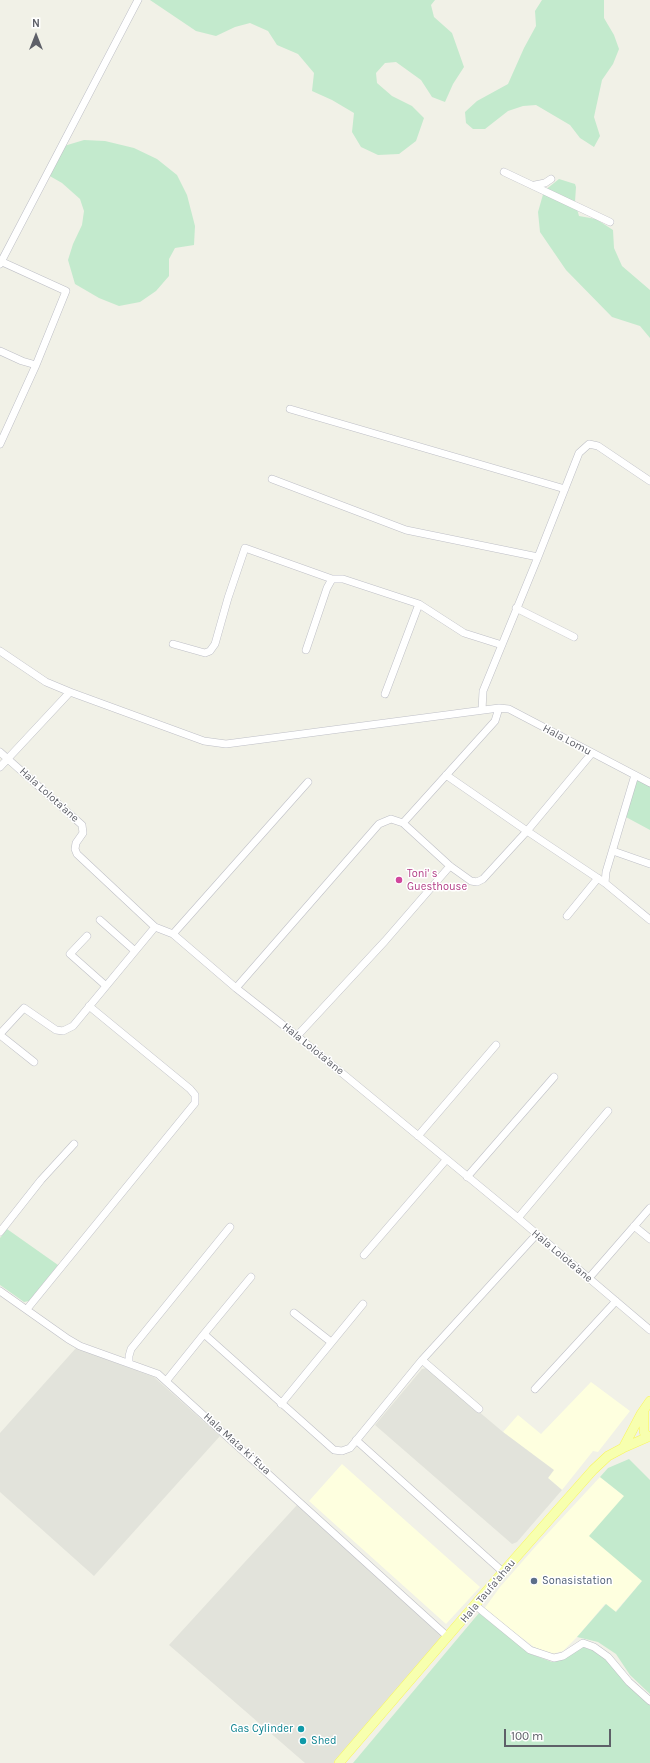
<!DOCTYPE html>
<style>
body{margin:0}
#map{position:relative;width:650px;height:1763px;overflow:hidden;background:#f1f1e7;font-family:Karla,sans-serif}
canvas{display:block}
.north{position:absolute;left:16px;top:16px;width:40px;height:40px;-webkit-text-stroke:3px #fff;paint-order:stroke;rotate:0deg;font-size:11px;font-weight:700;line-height:16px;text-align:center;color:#5e6068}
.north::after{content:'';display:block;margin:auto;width:14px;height:18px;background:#5e6068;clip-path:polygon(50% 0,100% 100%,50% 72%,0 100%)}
.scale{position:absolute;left:504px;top:1729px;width:107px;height:18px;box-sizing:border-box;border:2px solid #5e6068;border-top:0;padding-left:5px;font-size:12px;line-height:14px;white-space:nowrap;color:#5e6068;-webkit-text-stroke:3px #fff;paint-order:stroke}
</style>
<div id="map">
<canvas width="650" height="1763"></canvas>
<div class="north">N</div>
<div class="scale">100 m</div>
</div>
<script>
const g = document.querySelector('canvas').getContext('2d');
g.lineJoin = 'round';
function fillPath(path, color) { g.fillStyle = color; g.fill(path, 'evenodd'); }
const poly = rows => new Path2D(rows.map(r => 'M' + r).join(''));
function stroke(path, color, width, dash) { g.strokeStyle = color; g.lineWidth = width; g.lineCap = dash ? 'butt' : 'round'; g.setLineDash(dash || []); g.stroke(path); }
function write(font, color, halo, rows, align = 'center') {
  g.font = font + ' Karla,sans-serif'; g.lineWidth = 3; g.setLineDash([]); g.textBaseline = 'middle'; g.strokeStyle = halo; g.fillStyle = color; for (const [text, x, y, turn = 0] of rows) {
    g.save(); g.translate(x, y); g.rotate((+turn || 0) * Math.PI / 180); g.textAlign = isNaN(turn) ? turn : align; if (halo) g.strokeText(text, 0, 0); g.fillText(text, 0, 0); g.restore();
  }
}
fillPath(poly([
 [591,1382,630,1411,598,1452,593,1451,562,1490,548,1478,553,1470,503,1432,518,1415,541,1434],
 [342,1464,480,1587,446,1624,309,1501],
 [600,1477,624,1496,642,1581,615,1612,605,1604,577,1637,563,1651,552,1654,534,1647,484,1609,500,1587,536,1546]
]), '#feffdf');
fillPath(poly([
 [76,1348,154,1377,220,1436,94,1576,0,1492,0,1433],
 [427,1368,503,1432,554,1470,548,1478,562,1490,517,1542,512,1544,375,1425,422,1369],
 [297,1505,445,1637,336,1763,305,1763,169,1645]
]), '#e2e3db');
fillPath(poly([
 [150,0,435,0,431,5,434,17,452,33,464,67,453,84,445,102,432,97,421,80,396,62,385,63,376,73,377,83,392,96,412,106,424,118,416,141,399,154,378,155,361,147,352,132,354,113,332,100,312,91,314,73,298,54,277,45,268,31,250,23,235,27,216,36,196,31],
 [542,0,604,0,604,18,614,35,619,49,613,64,602,80,594,117,600,136,594,147,580,138,570,125,536,105,523,106,508,111,485,129,473,129,466,123,465,112,477,101,508,84,524,48,536,26,535,11],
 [84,140,105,141,134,148,157,159,177,175,187,195,195,226,194,245,175,248,169,259,169,276,156,291,140,302,119,306,99,298,75,284,68,260,73,244,82,225,84,211,80,199,62,183,48,175,64,146],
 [559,179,575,184,576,187,575,202,579,216,596,219,613,230,614,248,622,266,650,290,650,338,640,326,612,317,566,270,540,232,538,212,544,191],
 [636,779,650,786,650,830,624,816],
 [7,1229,58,1265,29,1301,24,1302,0,1285,0,1238],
 [629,1459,650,1480,650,1694,630,1675,616,1654,598,1642,577,1637,606,1604,616,1612,642,1581,589,1536,624,1496,600,1477,608,1468],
 [479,1613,531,1654,552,1662,564,1658,583,1647,595,1651,607,1659,650,1704,650,1763,353,1763]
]), '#c3eacd');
const minor = poly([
 [504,172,610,222],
 [535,185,545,183,551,179],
 [0,261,66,291,36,365,22,361,0,351],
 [0,264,138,0],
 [290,409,565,489],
 [0,444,36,365],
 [272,479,406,530,538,557],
 [516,608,574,637],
 [173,644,205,653,210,651,215,644,228,598,245,548,332,579],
 [306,650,327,588,332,579,343,579,419,604,464,633,502,645],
 [0,651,46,682,70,692,204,741,226,744,499,708,509,709,650,783],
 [385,694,419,604],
 [482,710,483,691,538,557,579,453,589,444,598,446,650,481],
 [0,752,82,825,83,833,76,843,75,849,77,854,155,927,173,934,236,988,297,1036,518,1218,650,1330],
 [0,767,70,692],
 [446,775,527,831,592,753],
 [403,823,450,866,471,881,477,882,483,879,527,831,605,883,650,920],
 [613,851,650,864],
 [605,883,606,872,635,775],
 [567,916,598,878],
 [100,920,135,951],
 [173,934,308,782],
 [87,936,70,954,105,985],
 [236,988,379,824,391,819,403,823,495,721,499,708],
 [0,1034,24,1008,56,1030,63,1031,73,1026,155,927],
 [0,1035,34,1062],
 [297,1036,385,941,450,866],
 [418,1136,496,1045],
 [467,1177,554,1077],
 [518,1218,608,1111],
 [634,1226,650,1239],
 [0,1232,41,1180,74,1144],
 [364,1255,446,1160],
 [589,1278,650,1208],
 [0,1291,68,1339,80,1346,158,1374,448,1637],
 [27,1309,195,1103,195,1095,190,1089,89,1006],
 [294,1313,331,1342],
 [204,1334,251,1277],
 [422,1360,479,1409],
 [129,1362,129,1356,131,1349,230,1227],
 [167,1380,204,1334,334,1450,342,1451,350,1448,422,1360,536,1235],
 [535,1389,616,1301],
 [281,1404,363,1304],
 [356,1440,503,1572],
 [475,1605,530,1650,554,1658,563,1656,583,1643,594,1647,608,1657,629,1682,650,1701]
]);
const major = poly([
 [644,1411,644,1431,646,1438],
 [623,1448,641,1414,650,1401],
 [339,1763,503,1572,593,1470,608,1456,623,1448,650,1436]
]);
stroke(minor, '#bebfc6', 8);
stroke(major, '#f9f659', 10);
stroke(minor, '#fff', 7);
stroke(major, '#f7ffaf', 9);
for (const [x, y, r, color] of [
 [399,880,4,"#d1479c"],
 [534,1581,4,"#5c6f8a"],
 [301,1729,4,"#0f9aa8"],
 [303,1741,4,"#0f9aa8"]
]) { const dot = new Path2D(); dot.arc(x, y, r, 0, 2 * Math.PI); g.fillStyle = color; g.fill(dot); stroke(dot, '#fff', 1.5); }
write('11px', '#5e6068', '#fff', [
 ["Hala Lomu",567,740,28],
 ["Hala Lolota'ane",49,795,42],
 ["Hala Lolota'ane",313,1049,39],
 ["Hala Lolota'ane",562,1256,40],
 ["Hala Mata ki 'Eua",237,1444,42],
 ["Hala Taufa'ahau",488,1591,-50]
]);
write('11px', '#b23c85', '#fff', [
 ["Toni' s",407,874],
 ["Guesthouse",407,887]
], 'left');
write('11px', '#4e5e75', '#fff', [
 ["Sonasistation",542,1581]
], 'left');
write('11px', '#0d838f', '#fff', [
 ["Gas Cylinder",293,1729],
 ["Shed",311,1741,"left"]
], 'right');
</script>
